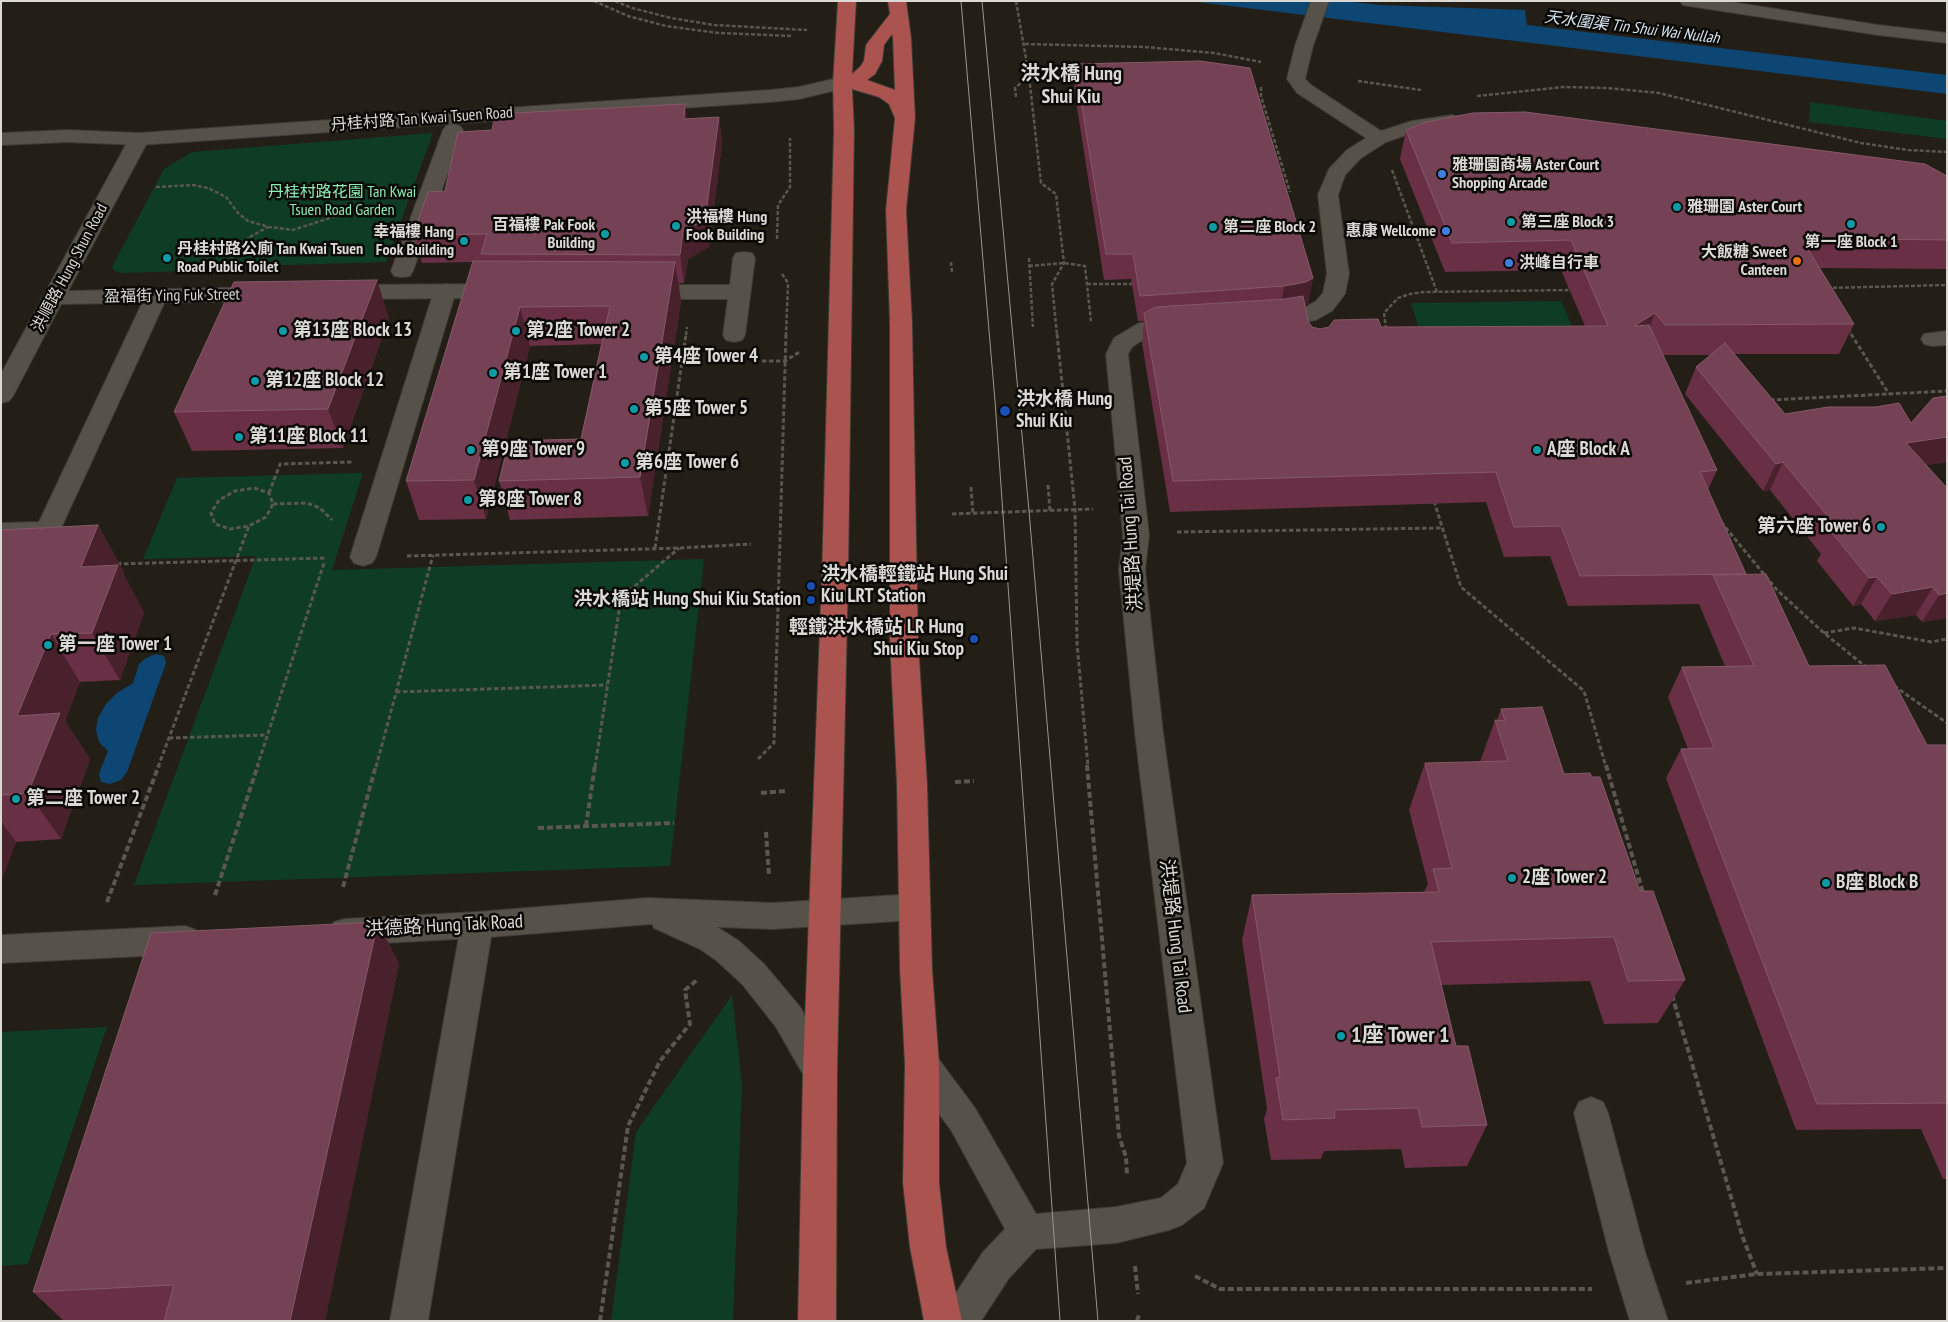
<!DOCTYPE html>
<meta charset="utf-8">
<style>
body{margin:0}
#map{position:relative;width:1948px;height:1322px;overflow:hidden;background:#231f17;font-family:"PT Sans Narrow",sans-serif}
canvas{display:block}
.frame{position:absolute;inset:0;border:2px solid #dbd9d4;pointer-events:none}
</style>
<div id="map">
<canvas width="1948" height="1322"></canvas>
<div class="frame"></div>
</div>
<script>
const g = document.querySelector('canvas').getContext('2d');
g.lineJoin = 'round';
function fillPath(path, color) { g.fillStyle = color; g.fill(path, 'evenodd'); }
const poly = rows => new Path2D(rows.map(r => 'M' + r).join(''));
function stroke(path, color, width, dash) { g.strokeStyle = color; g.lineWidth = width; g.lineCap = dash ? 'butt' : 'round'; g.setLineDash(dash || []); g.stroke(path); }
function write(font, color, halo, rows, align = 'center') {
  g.font = font + ' "PT Sans Narrow","Noto Sans SC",sans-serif'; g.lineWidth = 5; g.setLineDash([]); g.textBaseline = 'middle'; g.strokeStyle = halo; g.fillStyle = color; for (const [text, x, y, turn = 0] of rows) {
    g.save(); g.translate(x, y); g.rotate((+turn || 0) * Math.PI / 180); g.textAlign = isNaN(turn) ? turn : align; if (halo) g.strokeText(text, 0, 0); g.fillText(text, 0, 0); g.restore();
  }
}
fillPath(poly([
 [1810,102,1947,121,1947,139,1809,122],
 [433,133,386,262,193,268,191,271,122,273,115,271,112,267,164,169,192,152],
 [1561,301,1580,344,1425,347,1411,303],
 [363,473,332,570,704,559,670,866,134,885,256,556,143,559,177,478],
 [732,995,742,1085,733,1321,611,1321,636,1132],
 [107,1027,28,1264,1,1266,1,1032]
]), '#0e3c24');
fillPath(poly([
 [1190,1,1343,1,1380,5,1525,10,1527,25,1947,75,1947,94],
 [156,654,164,656,166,663,127,772,121,780,110,784,101,782,99,774,108,751,99,742,96,730,98,718,106,704,117,693,133,683,139,664,146,658]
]), '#0d4673');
const service = poly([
 [156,290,164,292,167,297,57,537,48,540,1,541,1,523,39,522,145,297,148,292,156,290],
 [477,912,488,916,493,925,428,1321,390,1321,461,925,466,916,477,912],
 [1591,1097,1603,1102,1608,1113,1645,1252,1668,1321,1630,1321,1609,1252,1574,1113,1579,1102,1591,1097]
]);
const pedestrian = poly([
 [453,124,460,126,463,130,413,271,410,276,402,277,394,276,391,271,443,130,446,126,453,124],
 [445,284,453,286,456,291,376,557,372,563,363,566,354,563,350,557,434,291,437,286,445,284]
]);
const minor = poly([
 [1311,1,1329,1,1313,46,1305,79,1311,85,1381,131,1412,121,1452,115,1459,117,1462,121,1459,125,1415,132,1386,142,1361,158,1345,175,1338,195,1349,274,1345,294,1332,311,1316,320,1270,328,1262,326,1259,321,1262,316,1302,309,1316,301,1323,293,1327,274,1318,195,1329,169,1347,150,1366,138,1297,93,1287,79,1295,46,1311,1],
 [1680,1,1725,1,1878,25,1947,33,1947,43,1878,35,1689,6,1683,5,1680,1],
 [139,133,146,135,149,139,68,291,267,287,275,289,278,294,275,299,267,301,61,304,13,396,9,401,1,403,1,374,129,139,132,135,139,133],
 [744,252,752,253,755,258,745,335,742,340,734,342,726,340,723,335,728,299,642,299,634,297,631,292,634,287,642,285,730,285,733,258,736,253,744,252],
 [501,284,509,286,512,291,509,296,501,298,342,299,334,297,331,292,334,287,342,285,501,284],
 [1179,319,1187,321,1190,326,1187,331,1152,334,1132,347,1128,354,1149,535,1145,570,1163,733,1223,1163,1204,1208,1182,1225,1169,1230,1116,1243,1036,1249,1009,1278,981,1321,940,1321,946,1308,983,1252,1005,1229,951,1130,910,1075,905,1064,910,1053,922,1049,934,1053,975,1108,1036,1214,1116,1207,1161,1198,1178,1184,1187,1163,1135,733,1119,570,1123,535,1106,354,1114,338,1139,323,1179,319],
 [1947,331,1947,345,1932,346,1924,344,1921,339,1924,334,1947,331],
 [914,894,925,898,930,907,925,916,914,920,773,929,717,927,739,941,764,964,800,1007,837,1072,832,1083,820,1087,808,1083,776,1027,742,984,717,961,700,949,654,928,652,924,477,938,345,945,334,942,329,932,334,922,345,919,477,912,648,898,773,903,914,894],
 [185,926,196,930,201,940,196,950,185,954,1,963,1,935,185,926]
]);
const tertiary = poly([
 [842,77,849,79,851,83,849,87,799,99,770,102,139,145,68,142,1,145,1,133,68,130,139,133,770,90,799,87,842,77]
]);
const primary = poly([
 [838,1,856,1,852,74,860,67,864,61,866,45,890,14,888,1,906,1,911,38,915,118,906,210,912,323,918,642,927,784,932,969,939,1064,939,1183,946,1247,962,1321,924,1321,910,1247,903,1183,905,1064,900,969,897,784,890,642,890,323,886,210,895,118,889,104,879,97,852,89,854,129,848,575,837,1072,836,1321,798,1321,803,1072,822,575,834,129,833,83,838,1],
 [892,34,893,38,895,90,867,80,875,74,882,61,884,45,892,34]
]);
stroke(service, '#3e3b36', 2);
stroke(pedestrian, '#3e3b36', 2);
stroke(minor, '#3e3b36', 2);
stroke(tertiary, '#3e3b36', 2);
stroke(primary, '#3e3b36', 2);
stroke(poly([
 [594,1,628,16,666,26,718,33,793,36],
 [615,1,632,8,671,18,714,25,807,30],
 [1016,1,1029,76,1041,183,1056,194,1064,263,1052,284,1057,335],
 [1025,44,1145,47,1214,53,1261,62],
 [1358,81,1421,90],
 [1261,87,1261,96,1290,192],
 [1477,96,1564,87,1607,88,1659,93,1861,143,1908,150,1947,152],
 [1016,97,1015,88,1029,76,1037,75],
 [1392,170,1437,292],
 [156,187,193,185,208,188,226,197,238,213,248,221,269,227,293,230,345,213,384,208],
 [777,239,778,205,790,187,790,138],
 [1029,258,1033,327],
 [231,260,238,248,248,238,268,227],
 [951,262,952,272],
 [1029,266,1064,263,1085,266,1091,321],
 [782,274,788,283,786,335],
 [1087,284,1135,284],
 [1827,288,1947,285],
 [1386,329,1384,313,1398,298,1410,294,1424,292,1574,290],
 [1848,329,1852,335],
 [686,335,687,327]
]), '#5a5750', 2.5, [4, 2]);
stroke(poly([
 [1057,334,1075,509,1077,643,1088,767],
 [1851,334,1889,394],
 [762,361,785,361,801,351],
 [1770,400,1947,391],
 [1048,485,1050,511],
 [971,487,973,514],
 [254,488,269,493,273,504,266,517,249,526,230,529,215,524,211,513,219,500,235,491,254,488],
 [269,493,280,464,352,462],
 [1434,501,1461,587,1584,691,1606,767],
 [273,504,307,503,320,508,332,520],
 [952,514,1093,509],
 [1721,522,1777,590,1824,633,1866,667],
 [1177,532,1442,528],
 [655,548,686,334],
 [407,556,680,548,751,544],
 [117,564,325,558],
 [1824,633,1854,628,1931,642,1947,639],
 [1894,686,1947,723],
 [396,692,607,685],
 [169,738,267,735],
 [758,759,774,743,786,334],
 [158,767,249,526],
 [257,767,324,563],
 [376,767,433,555],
 [595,767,621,598,679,548]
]), '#5a5750', 3, [4.5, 2.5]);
stroke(poly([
 [1087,765,1119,1136,1126,1157,1127,1175],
 [1606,765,1643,893],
 [955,782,974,781],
 [761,793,786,791],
 [586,826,595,765],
 [538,828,674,823],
 [766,832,769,876],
 [343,887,376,765],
 [215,895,258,765],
 [107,902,159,765],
 [1672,995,1743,1238,1757,1274],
 [1135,1266,1138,1294],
 [1195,1276,1220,1289,1592,1289],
 [1686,1283,1757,1274,1947,1268],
 [600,1321,628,1126,660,1061,690,1024,685,990,697,980],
 [1137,1321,1139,1315]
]), '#5a5750', 4, [6, 3]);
fillPath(service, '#56524a');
fillPath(pedestrian, '#56524a');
fillPath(minor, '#56524a');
fillPath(tertiary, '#56524a');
fillPath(primary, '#ab534f');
stroke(poly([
 [961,1,995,401,1060,1321],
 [982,1,1029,511,1098,1321]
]), '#989690', 1);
fillPath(poly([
 [1075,64,1313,278,1308,303,1305,305,1308,321,1312,327,1320,329,1381,327,1585,326,1561,270,1445,272,1400,159,1406,130,1947,176,1947,269,1820,268,1854,324,1839,354,1734,354,1785,414,1911,423,1947,462,1926,465,1947,618,1922,622,1916,615,1875,621,1861,604,1853,606,1817,561,1821,554,1770,490,1763,491,1685,394,1696,367,1711,355,1663,355,1717,470,1708,490,1746,574,1809,666,1927,745,1947,745,1947,1179,1943,1179,1921,1129,1796,1130,1666,778,1681,749,1688,749,1668,697,1682,667,1725,666,1699,604,1568,606,1550,556,1504,557,1486,502,1170,512,1142,343,1144,321,1138,321,1131,279,1104,280,1074,88],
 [719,117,722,144,709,247,688,259,684,283,679,283,681,301,648,516,510,520,499,481,581,439,601,344,530,346,486,519,419,520,406,481,473,262,422,263,413,235,445,191,687,119],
 [389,318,343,448,192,451,174,412],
 [98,525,124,573,124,575,144,613,120,680,80,682,65,721,90,759,61,839,16,842,1,881,1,532],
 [1501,709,1564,774,1640,891,1685,980,1658,1023,1604,1024,1590,981,1441,985,1456,1046,1487,1125,1467,1166,1405,1168,1401,1149,1324,1151,1321,1159,1271,1160,1264,1119,1267,1109,1242,940,1252,895,1424,892,1428,884,1409,810,1425,763,1480,762,1495,720,1497,720],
 [378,922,399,964,325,1321,64,1321,33,1292]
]), '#692f45');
fillPath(poly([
 [685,104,688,131,684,119],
 [719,117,722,144,709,247,688,259,684,283,680,255,683,231],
 [675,262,681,301,648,516,640,477],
 [1313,278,1308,303,1301,307,1280,311,1284,286],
 [377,280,389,318,343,448,328,409],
 [520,307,530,346,486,519,474,480],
 [1655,313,1644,343,1634,326],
 [1947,437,1947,462,1891,471,1906,443],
 [1783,462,1770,490,1763,491,1776,464],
 [98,525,124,573,124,575,144,613,120,680,92,633,81,567],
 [1877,577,1861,604,1853,606,1869,578],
 [1933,587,1916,615,1875,621,1892,594],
 [1947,593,1947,618,1922,622,1939,595],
 [51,634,80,682,65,721,90,759,61,839,28,793,17,716],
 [1,821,16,842,1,881],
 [378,922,399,964,325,1321,290,1321]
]), '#48212c');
const building = poly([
 [1200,61,1250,68,1313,278,1306,282,1284,286,1140,296,1133,254,1106,254,1075,64,1200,61],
 [685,104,684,119,719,117,705,220,683,231,680,255,481,254,487,234,413,235,428,192,445,191,458,132,492,130,495,114,685,104],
 [1525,112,1925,164,1947,176,1947,240,1801,238,1854,324,1665,325,1655,313,1634,326,1649,325,1717,470,1700,472,1746,574,1580,576,1561,526,1514,527,1496,472,1173,481,1144,313,1156,307,1285,299,1303,296,1308,321,1312,327,1320,329,1329,327,1334,320,1378,319,1381,327,1608,326,1571,240,1452,243,1406,130,1426,122,1473,113,1525,112],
 [473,261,675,262,640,477,499,481,509,441,581,439,610,306,520,307,474,480,406,481,473,261],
 [377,280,328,409,174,412,234,282,377,280],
 [1725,343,1785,414,1828,407,1876,407,1899,403,1911,423,1933,398,1947,396,1947,437,1906,443,1947,488,1947,593,1939,595,1933,587,1892,594,1877,577,1869,578,1832,533,1840,531,1783,462,1776,464,1696,367,1725,343],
 [98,525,81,567,118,565,92,633,51,634,17,716,60,713,28,793,1,795,1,532,2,530,98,525],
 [1766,574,1809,666,1885,665,1927,745,1947,745,1947,1105,1946,1103,1817,1104,1681,749,1714,748,1682,667,1754,666,1713,575,1766,574],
 [1542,707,1564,774,1590,773,1592,777,1600,777,1640,891,1653,891,1685,980,1628,981,1614,937,1431,942,1456,1046,1468,1046,1487,1125,1422,1127,1418,1108,1334,1110,1335,1118,1283,1120,1276,1078,1280,1077,1252,895,1439,892,1433,869,1452,868,1425,763,1508,761,1495,720,1505,721,1501,709,1542,707],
 [378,922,290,1321,164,1321,174,1285,33,1292,151,933,378,922]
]);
fillPath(building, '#754154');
stroke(building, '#855968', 1);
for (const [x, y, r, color] of [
 [1442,174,5,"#3f7fe0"],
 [1677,207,5,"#0f9aa8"],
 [1511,222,5,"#0f9aa8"],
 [1851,224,5,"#0f9aa8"],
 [676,226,5,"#0f9aa8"],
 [1213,227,5,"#0f9aa8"],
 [1446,231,5,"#3f7fe0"],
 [605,234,5,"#0f9aa8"],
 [464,241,5,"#0f9aa8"],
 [167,258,5,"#0f9aa8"],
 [1797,261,5,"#e8710a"],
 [1509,263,5,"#3f7fe0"],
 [283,331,5,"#0f9aa8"],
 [516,331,5,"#0f9aa8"],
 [644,357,5,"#0f9aa8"],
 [493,373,5,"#0f9aa8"],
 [255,381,5,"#0f9aa8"],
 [634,409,5,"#0f9aa8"],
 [1005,411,6,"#1a4fb4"],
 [239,437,5,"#0f9aa8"],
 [471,450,5,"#0f9aa8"],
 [1537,450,5,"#0f9aa8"],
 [625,463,5,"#0f9aa8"],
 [468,500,5,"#0f9aa8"],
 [1881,527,5,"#0f9aa8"],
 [811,586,5,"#1a4fb4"],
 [811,600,5,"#1a4fb4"],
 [974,639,5,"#1a4fb4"],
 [48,645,5,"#0f9aa8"],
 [16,799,5,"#0f9aa8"],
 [1512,878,5,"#0f9aa8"],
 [1826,883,5,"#0f9aa8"],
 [1341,1036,5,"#0f9aa8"]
]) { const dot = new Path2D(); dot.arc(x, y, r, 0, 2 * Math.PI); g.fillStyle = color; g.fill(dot); stroke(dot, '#0b0906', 2); }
write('italic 16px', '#d6e4f2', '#0b0906', [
 ["天水圍渠 Tin Shui Wai Nullah",1632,28,7]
]);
write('16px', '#dbd9d4', '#0b0906', [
 ["丹桂村路 Tan Kwai Tsuen Road",422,119,-4],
 ["洪順路 Hung Shun Road",70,268,-62],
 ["盈福街 Ying Fuk Street",172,296,-1]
]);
write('bold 16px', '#dbd9d4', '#0b0906', [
 ["雅珊園商場 Aster Court",1452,165],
 ["Shopping Arcade",1452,183],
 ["雅珊園 Aster Court",1687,207],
 ["洪福樓 Hung",686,217],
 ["Fook Building",686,235],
 ["第三座 Block 3",1521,222],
 ["百福樓 Pak Fook",595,225,"right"],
 ["Building",595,243,"right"],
 ["第二座 Block 2",1223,227],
 ["惠康 Wellcome",1436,231,"right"],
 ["幸福樓 Hang",454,232,"right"],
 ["Fook Building",454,250,"right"],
 ["第一座 Block 1",1851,242,"center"],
 ["丹桂村路公廁 Tan Kwai Tsuen",177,249],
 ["Road Public Toilet",177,267],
 ["大飯糖 Sweet",1787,252,"right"],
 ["Canteen",1787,270,"right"],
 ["洪峰自行車",1519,263]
], 'left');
write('16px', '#8aecb2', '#0b0906', [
 ["丹桂村路花園 Tan Kwai",342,192],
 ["Tsuen Road Garden",342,210]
]);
write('bold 19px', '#dbd9d4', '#0b0906', [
 ["第13座 Block 13",293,331],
 ["第2座 Tower 2",526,331],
 ["第4座 Tower 4",654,357],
 ["第1座 Tower 1",503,373],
 ["第12座 Block 12",265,381],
 ["洪水橋 Hung",1016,400],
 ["Shui Kiu",1016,422],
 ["第5座 Tower 5",644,409],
 ["第11座 Block 11",249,437],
 ["第9座 Tower 9",481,450],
 ["A座 Block A",1547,450],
 ["第6座 Tower 6",635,463],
 ["第8座 Tower 8",478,500],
 ["第六座 Tower 6",1871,527,"right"],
 ["洪水橋輕鐵站 Hung Shui",821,575],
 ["Kiu LRT Station",821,597],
 ["洪水橋站 Hung Shui Kiu Station",801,600,"right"],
 ["輕鐵洪水橋站 LR Hung",964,628,"right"],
 ["Shui Kiu Stop",964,650,"right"],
 ["第一座 Tower 1",58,645],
 ["第二座 Tower 2",26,799],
 ["2座 Tower 2",1522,878],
 ["B座 Block B",1836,883]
], 'left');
write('19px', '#dbd9d4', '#0b0906', [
 ["洪堤路 Hung Tai Road",1131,534,-94],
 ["洪德路 Hung Tak Road",444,926,-3],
 ["洪堤路 Hung Tai Road",1175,936,83]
]);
write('bold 20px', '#dbd9d4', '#0b0906', [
 ["洪水橋 Hung",1071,74],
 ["Shui Kiu",1071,97]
]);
write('bold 22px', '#dbd9d4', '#0b0906', [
 ["1座 Tower 1",1351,1036]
], 'left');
</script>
